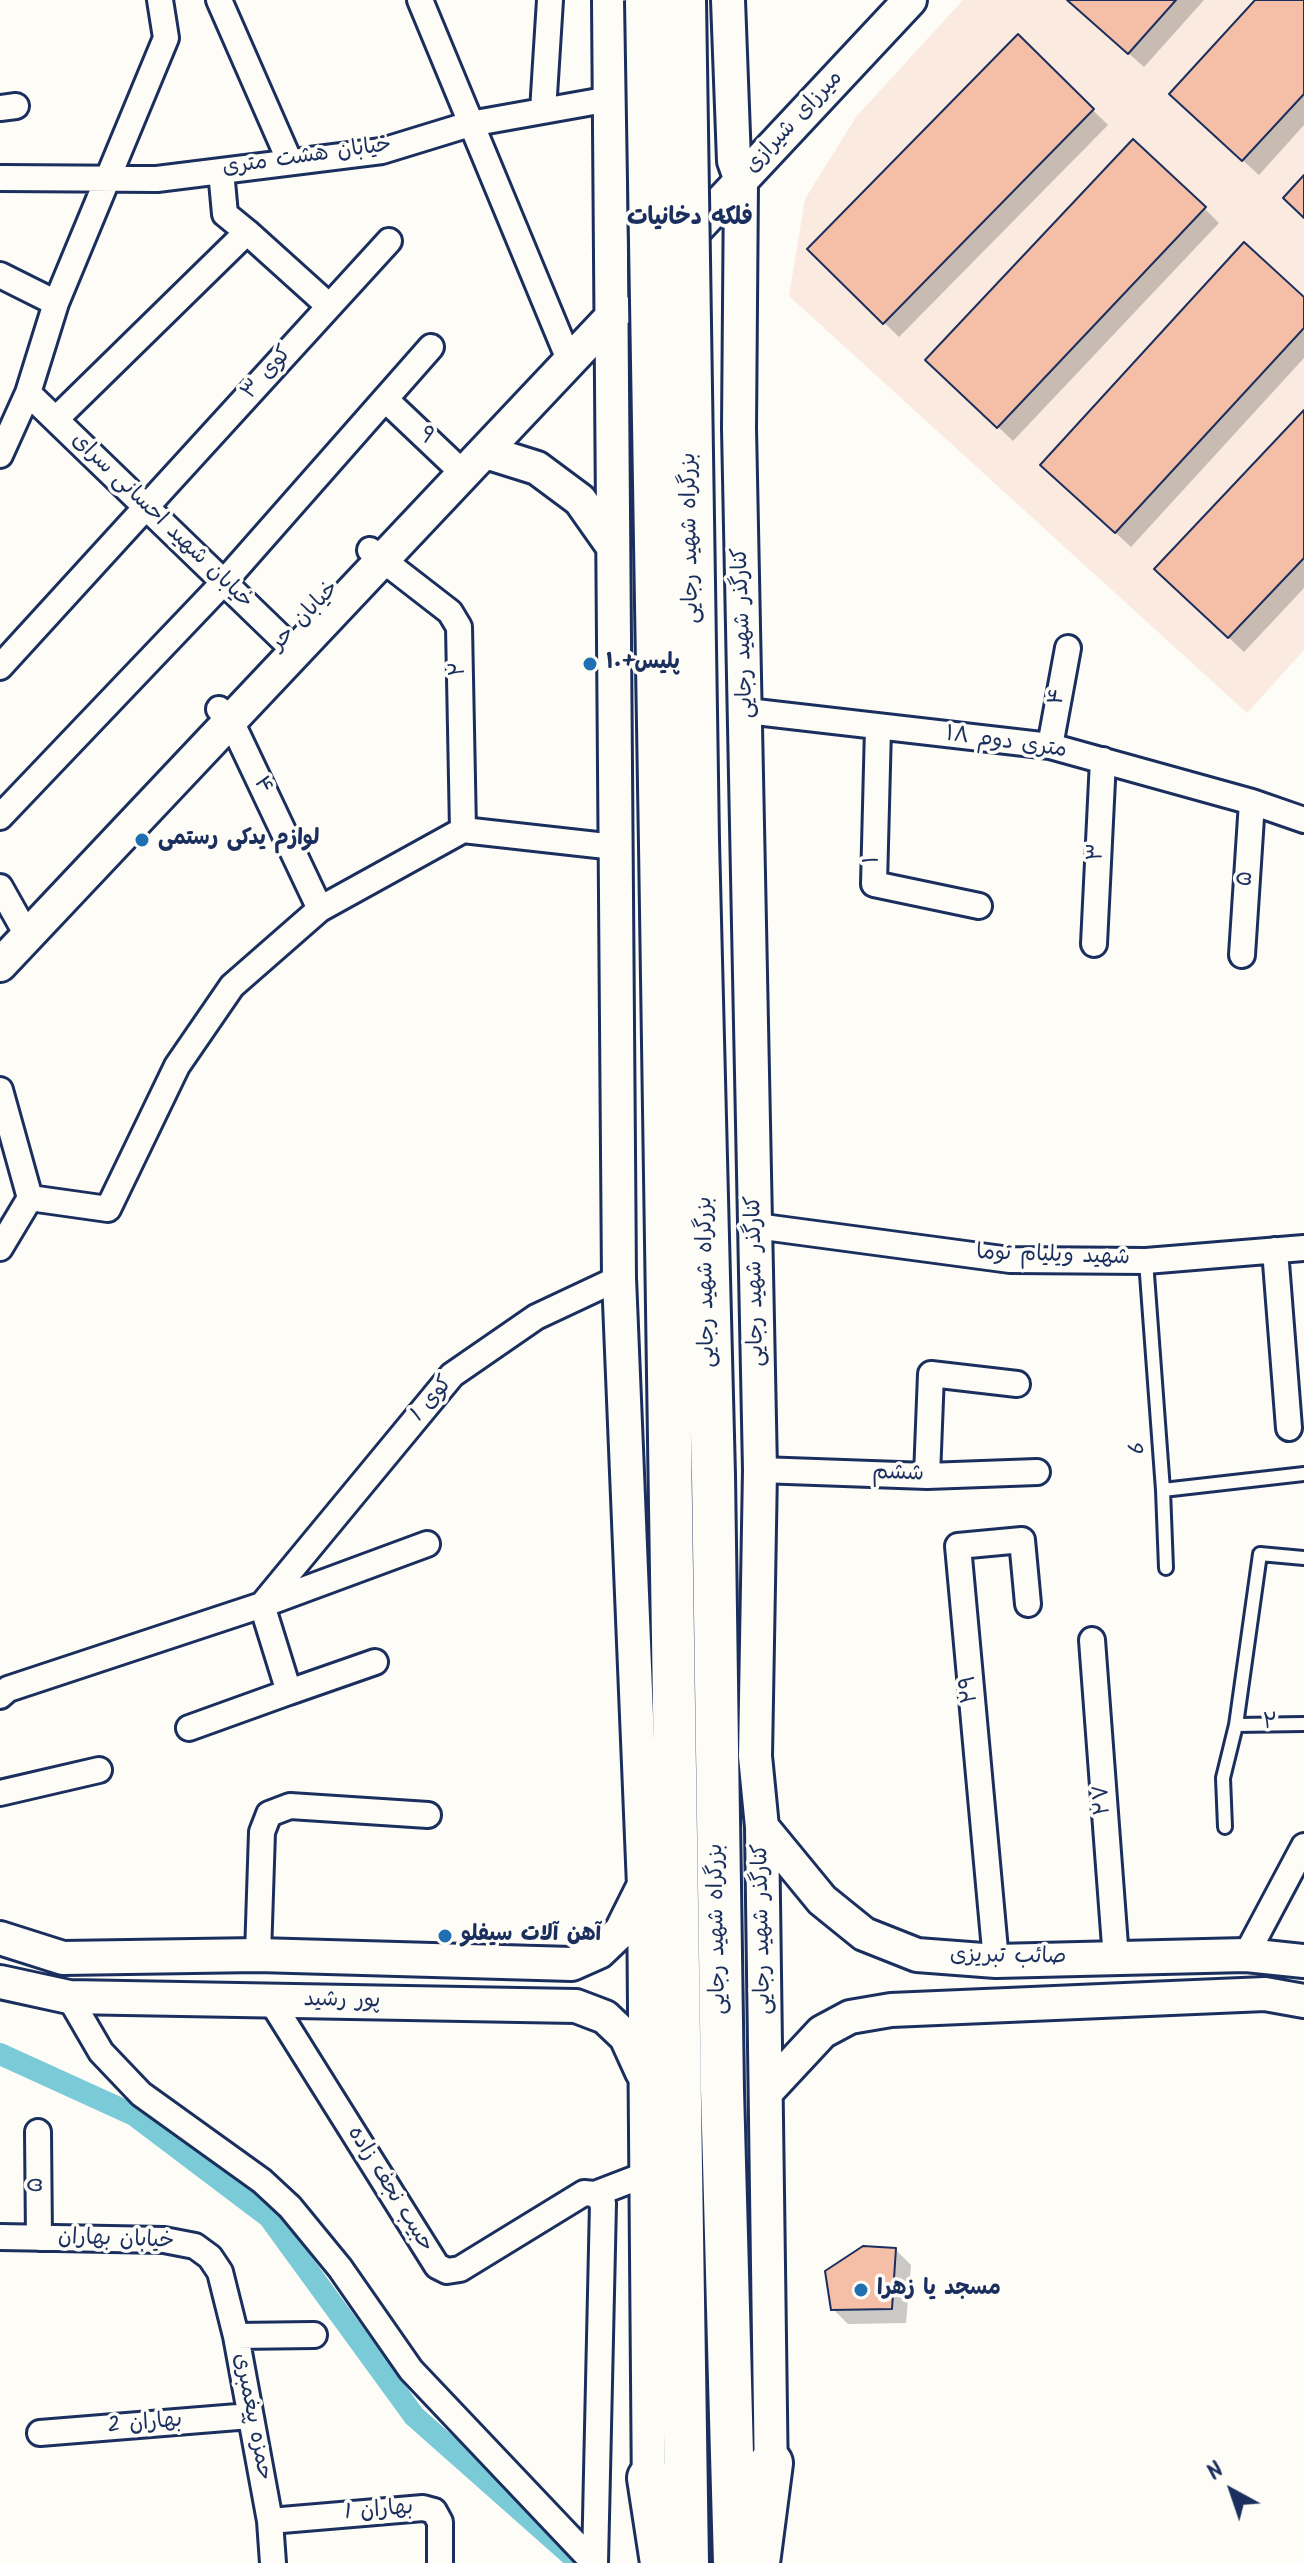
<!DOCTYPE html>
<meta charset="utf-8">
<style>
body{margin:0}
#map{position:relative;width:1304px;height:2563px;overflow:hidden;background:#fdfcf7;font-family:Kalam,sans-serif}
canvas{display:block}
.north{position:absolute;left:1192px;top:2451px;width:80px;height:80px;-webkit-text-stroke:6px #fdfcf7;paint-order:stroke;rotate:320deg;font-size:22px;font-weight:700;line-height:32px;text-align:center;color:#1b2f5e}
.north::after{content:'';display:block;margin:auto;width:28px;height:36px;background:#1b2f5e;clip-path:polygon(50% 0,100% 100%,50% 72%,0 100%)}
</style>
<div id="map">
<canvas width="1304" height="2563"></canvas>
<div class="north">N</div>
</div>
<script>
const g = document.querySelector('canvas').getContext('2d');
g.lineJoin = 'round';
function fillPath(path, color) { g.fillStyle = color; g.fill(path, 'evenodd'); }
const poly = rows => new Path2D(rows.map(r => 'M' + r).join(''));
function stroke(path, color, width, dash) { g.strokeStyle = color; g.lineWidth = width; g.lineCap = dash ? 'butt' : 'round'; g.setLineDash(dash || []); g.stroke(path); }
function write(font, color, halo, rows, align = 'center') {
  g.font = font + ' Kalam,"Playpen Sans Arabic",sans-serif'; g.lineWidth = 7; g.setLineDash([]); g.textBaseline = 'middle'; g.strokeStyle = halo; g.fillStyle = color; for (const [text, x, y, turn = 0] of rows) {
    g.save(); g.translate(x, y); g.rotate((+turn || 0) * Math.PI / 180); g.textAlign = isNaN(turn) ? turn : align; if (halo) g.strokeText(text, 0, 0); g.fillText(text, 0, 0); g.restore();
  }
}
fillPath(poly([
 [963,0,1304,0,1304,650,1247,713,789,296,805,199,856,117]
]), '#faeadf');
fillPath(poly([
 [1068,0,1204,0,1144,67],
 [1257,0,1304,0,1304,125,1259,175,1186,109],
 [1018,37,1108,125,899,337,810,249],
 [1204,208,1219,223,1013,441,942,374],
 [1304,300,1304,358,1131,547,1058,479],
 [1304,413,1304,588,1244,652,1172,584],
 [896,2250,911,2265,906,2323,848,2324,833,2309]
]), '#0003');
stroke(poly([
 [0,2054,134,2115,269,2217,414,2416,580,2563]
]), '#7bcad8', 22);
const building = poly([
 [1067,0,1176,0,1128,54,1067,0],
 [1255,0,1304,0,1304,94,1242,161,1169,94,1255,0],
 [1018,34,1094,109,883,324,807,249,1018,34],
 [1133,139,1206,207,997,428,925,360,1133,139],
 [1304,175,1304,218,1283,198,1304,175],
 [1244,242,1304,297,1304,328,1115,533,1040,465,1244,242],
 [1304,410,1304,558,1228,638,1154,569,1304,410],
 [863,2246,896,2248,892,2309,831,2310,825,2271,863,2246]
]);
fillPath(building, '#f4bfa6');
stroke(building, '#1b2f5e', 2);
const lane = poly([
 [1146,1261,1163,1490,1304,1474],
 [1163,1490,1166,1568],
 [1236,1725,1304,1724],
 [1225,1827,1223,1778,1236,1725,1260,1554,1304,1558]
]);
const street = poly([
 [219,0,290,162],
 [420,0,570,362],
 [0,108,16,106],
 [543,111,550,0],
 [0,178,157,179,382,151,470,124,610,99],
 [247,232,329,306],
 [0,275,56,303],
 [28,393,295,651],
 [386,400,464,474],
 [56,419,247,232,225,214,221,171],
 [0,455,28,393,56,303,166,38,160,0],
 [370,550,450,612,459,627,463,830],
 [0,667,389,241],
 [219,709,230,719,320,909],
 [747,711,1050,746,1252,802,1304,820],
 [878,728,874,884,979,906],
 [1050,746,1068,648],
 [0,817,224,582,431,347],
 [0,887,27,935],
 [1094,944,1103,760],
 [1242,955,1252,802],
 [0,1090,30,1198],
 [30,1198,108,1209,177,1066,232,986,320,909,463,830,615,847],
 [756,1226,1010,1260,1146,1261,1304,1248],
 [0,1248,30,1198],
 [1275,1250,1289,1428],
 [760,1470,927,1476,1037,1472],
 [927,1476,931,1374,1017,1384],
 [427,1544,262,1605,452,1375,536,1317,619,1278],
 [1092,1640,1116,1959],
 [289,1692,375,1662],
 [0,1696,8,1689,262,1605,289,1692,189,1728],
 [0,1793,99,1770],
 [258,1955,262,1832,269,1814,290,1806,428,1815],
 [1246,1955,1304,1846],
 [996,1961,958,1546,1022,1540,1028,1604],
 [69,1997,101,2052,141,2094,262,2181,290,2207,340,2268,411,2370,594,2563],
 [271,2001,437,2266,447,2271,460,2269,584,2193,595,2194,647,2174],
 [38,2132,39,2238],
 [0,2237,164,2240,195,2246,210,2257,220,2272,236,2336,270,2521,273,2563],
 [236,2336,314,2335],
 [40,2433,250,2416],
 [270,2521,423,2508,434,2511,440,2522,440,2563],
 [595,2563,603,2203,595,2194]
]);
const secondary = poly([
 [609,0,619,1278,644,1886,649,2500],
 [728,0,734,161,741,181,739,428,760,1470,755,1756,762,1827,771,2484],
 [678,248,910,0],
 [486,452,537,468,580,500,611,544],
 [0,965,618,310],
 [762,1827,822,1900,864,1934,917,1955,996,1961,1246,1955,1304,1961],
 [0,1938,63,1958,258,1955,572,1964,599,1952,621,1931,642,1889],
 [0,1982,69,1997,576,2006,605,2017,626,2037,642,2072],
 [768,2090,822,2032,850,2017,891,2010,1265,1994,1304,2001]
]);
const highway = poly([
 [697,841,713,1475,722,2090,735,2563],
 [661,845,687,2563],
 [649,2478,662,2563],
 [758,2563,771,2463]
]);
stroke(lane, '#1b2f5e', 18);
stroke(street, '#1b2f5e', 30);
stroke(secondary, '#1b2f5e', 38);
stroke(highway, '#1b2f5e', 48);
stroke(lane, '#fdfcf7', 12);
stroke(street, '#fdfcf7', 24);
stroke(secondary, '#fdfcf7', 32);
stroke(highway, '#fdfcf7', 42);
const highwayBridge = poly([
 [647,0,661,845],
 [684,0,697,841]
]);
stroke(highwayBridge, '#1b2f5e', 48, []);
stroke(highwayBridge, '#fdfcf7', 42);
for (const [x, y, r, color] of [
 [590,664,8,"#1f6fb2"],
 [142,840,8,"#1f6fb2"],
 [445,1936,8,"#1f6fb2"],
 [861,2290,8,"#1f6fb2"]
]) { const dot = new Path2D(); dot.arc(x, y, r, 0, 2 * Math.PI); g.fillStyle = color; g.fill(dot); stroke(dot, '#fdfcf7', 3); }
write('22px', '#1b2f5e', '#fdfcf7', [
 ["میرزای شیرازی",795,123,-47],
 ["خیابان هشت متری",307,158,-8],
 ["کوی ۳",268,374,-48],
 ["۹",425,437,43],
 ["خیابان شهید احسانی سرای",161,522,44],
 ["بزرگراه شهید رجایی",692,538,-91],
 ["خیابان حر",306,617,-46],
 ["کنارگذر شهید رجایی",745,633,-92],
 ["۲",460,669,-91],
 ["۴",1059,697,-79],
 ["۱۸ متری دوم",1006,744,8],
 ["۴",261,786,65],
 ["۳",1098,852,-87],
 ["۱",874,860,-88],
 ["۵",1247,879,-86],
 ["شهید ویلیام توما",1053,1257,2],
 ["کنارگذر شهید رجایی",757,1281,-91],
 ["بزرگراه شهید رجایی",708,1282,-91],
 ["کوی 1",433,1400,-50],
 ["6",1140,1448,-94],
 ["ششم",898,1475,2],
 ["۲۹",971,1689,-95],
 ["۲",1270,1724,-1],
 ["۲۷",1104,1800,-94],
 ["بزرگراه شهید رجایی",719,1929,-91],
 ["کنارگذر شهید رجایی",764,1929,-91],
 ["صائب تبریزی",1008,1958,1],
 ["پور رشید",342,2002,1],
 ["۵",38,2185,-91],
 ["حبیب نجف زاده",389,2190,58],
 ["خیابان بهاران",116,2241,2],
 ["حمزه پیغمبری",251,2417,79],
 ["بهاران 2",145,2425,-5],
 ["بهاران 1",379,2512,-5]
]);
write('bold 22px', '#1b2f5e', '#fdfcf7', [
 ["پلیس+١٠",606,664],
 ["لوازم یدکی رستمی",158,840],
 ["آهن آلات سیفلو",461,1936],
 ["مسجد یا زهرا",877,2290]
], 'left');
write('bold 24px', '#1b2f5e', '#fdfcf7', [
 ["فلکه دخانیات",690,220]
]);
</script>
